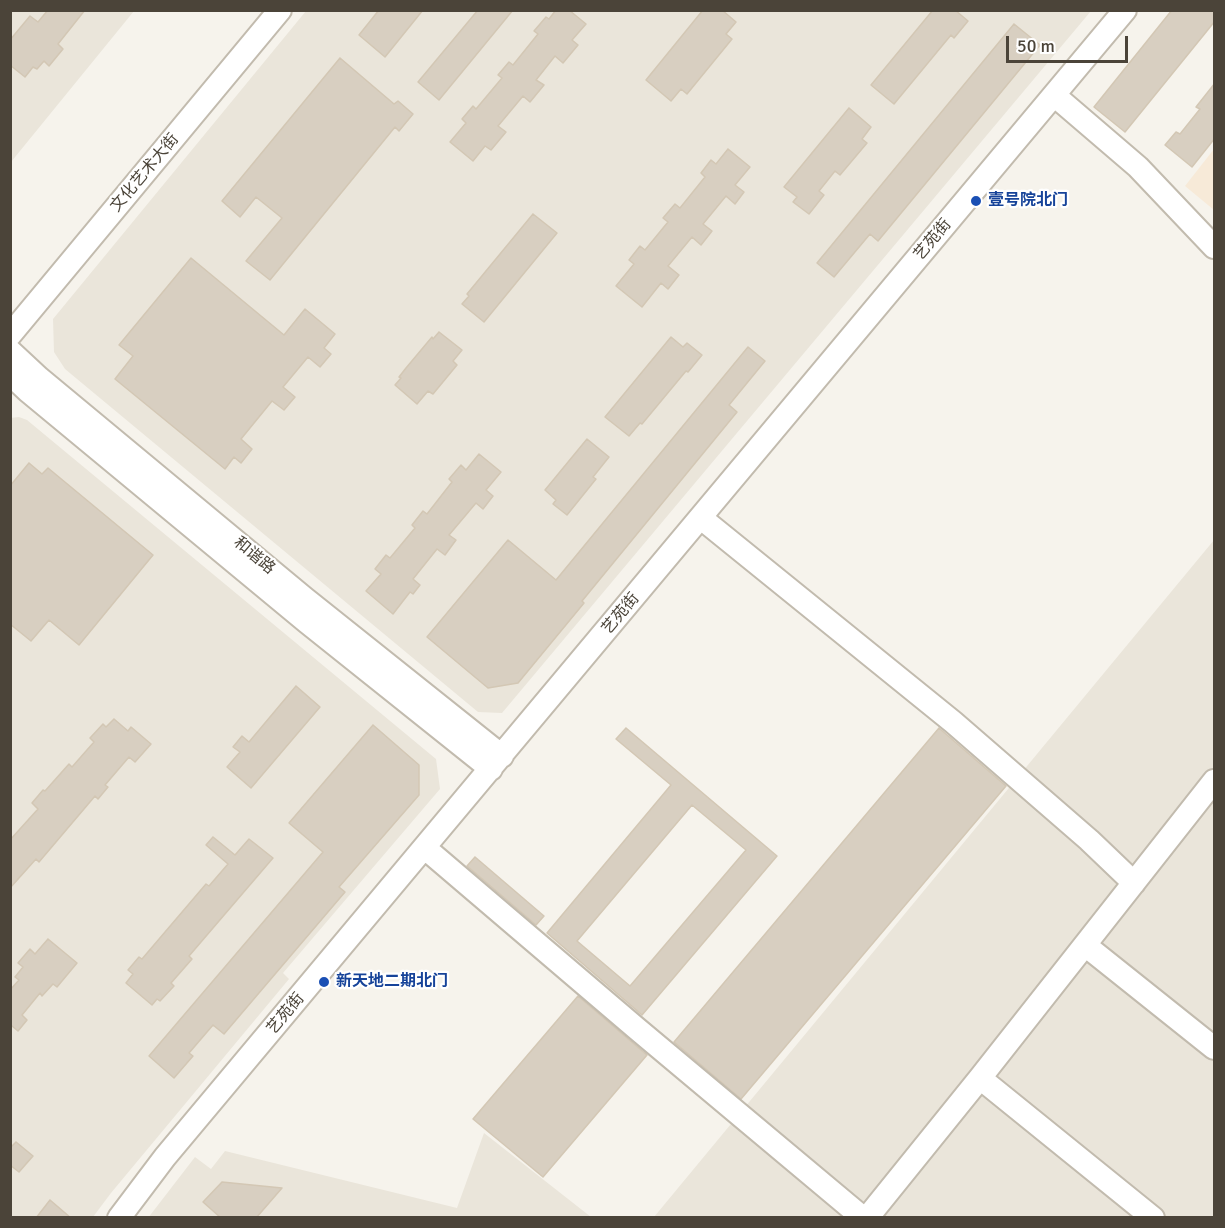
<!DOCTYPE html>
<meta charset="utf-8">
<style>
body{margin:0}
#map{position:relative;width:1225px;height:1228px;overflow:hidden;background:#f6f3ec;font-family:Signika,sans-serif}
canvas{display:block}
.frame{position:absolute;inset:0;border:12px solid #4b4439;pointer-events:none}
.scale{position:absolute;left:1006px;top:36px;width:122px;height:27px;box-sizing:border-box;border:3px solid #4b4439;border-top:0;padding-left:8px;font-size:18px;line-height:21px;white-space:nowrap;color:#4b4439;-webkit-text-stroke:4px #fff;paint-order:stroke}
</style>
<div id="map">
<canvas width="1225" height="1228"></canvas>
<div class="frame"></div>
<div class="scale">50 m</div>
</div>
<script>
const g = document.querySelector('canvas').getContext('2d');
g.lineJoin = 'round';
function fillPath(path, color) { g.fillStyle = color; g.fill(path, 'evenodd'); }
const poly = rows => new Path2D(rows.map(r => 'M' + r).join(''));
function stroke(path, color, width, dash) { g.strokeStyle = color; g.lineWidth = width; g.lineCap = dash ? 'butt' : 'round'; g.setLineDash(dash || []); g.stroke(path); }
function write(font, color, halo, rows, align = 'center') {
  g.font = font + ' Signika,"Noto Sans SC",sans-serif'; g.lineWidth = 4.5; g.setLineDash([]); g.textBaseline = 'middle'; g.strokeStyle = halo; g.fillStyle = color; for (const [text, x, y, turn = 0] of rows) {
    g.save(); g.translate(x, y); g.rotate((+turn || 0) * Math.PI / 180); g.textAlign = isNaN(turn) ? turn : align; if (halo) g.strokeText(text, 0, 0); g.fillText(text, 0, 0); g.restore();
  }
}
fillPath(poly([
 [11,11,134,11,11,162],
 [306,11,1091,11,502,713,478,712,65,369,54,352,53,319],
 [19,417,27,420,436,759,440,789,283,973,289,979,111,1193,93,1217,11,1217,10,418],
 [1214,540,1214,1217,654,1217],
 [484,1133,591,1217,148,1218,195,1157,211,1169,225,1151,457,1208]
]), '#eae5da');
fillPath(poly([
 [1214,149,1214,210,1185,186]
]), '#f7ead8');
const building = poly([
 [48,10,85,10,58,44,63,49,49,66,44,61,37,69,33,67,25,77,10,65,10,40,30,16,38,22,48,10],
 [379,10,423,10,385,57,359,35,379,10],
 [478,10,513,10,439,100,418,82,478,10],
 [556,10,569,10,586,24,572,40,578,45,563,63,555,56,536,80,544,85,530,102,523,96,498,126,506,132,491,150,485,146,473,161,450,142,466,123,462,119,473,106,476,109,502,78,498,75,509,62,513,65,538,34,534,31,546,17,549,19,556,10],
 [703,10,722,10,736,22,726,34,732,39,687,94,681,89,671,101,646,80,703,10],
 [933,10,955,10,968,21,954,38,951,35,894,104,871,85,933,10],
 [1172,10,1215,10,1215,21,1125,132,1094,107,1172,10],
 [1014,24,1040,45,878,241,870,234,834,277,817,263,1014,24],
 [340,58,394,104,398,101,413,114,399,131,395,127,270,280,246,261,282,218,256,197,240,217,222,201,340,58],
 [1215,83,1215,138,1192,167,1165,145,1176,132,1180,134,1200,109,1196,107,1215,83],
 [849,108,871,127,862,139,867,143,840,175,835,171,819,191,824,195,809,214,793,202,797,197,784,187,849,108],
 [728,149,750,167,735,185,744,192,735,204,726,196,703,224,712,231,701,245,692,237,668,266,679,275,668,289,661,283,642,307,616,286,634,264,629,260,640,246,645,250,668,222,663,218,675,204,680,208,705,177,701,173,711,160,716,164,728,149],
 [533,214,557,233,484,322,462,304,469,296,467,294,533,214],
 [191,258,284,335,305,309,335,334,324,348,331,354,320,367,308,357,283,387,295,397,284,410,272,401,241,439,252,449,241,463,234,457,225,469,115,379,133,356,119,345,191,258],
 [439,332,462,350,453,361,457,365,433,394,428,391,417,404,395,385,401,378,399,377,406,368,432,337,433,339,439,332],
 [671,337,683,347,687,343,702,355,688,372,686,371,642,424,640,423,629,436,605,417,671,337],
 [748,347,765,361,729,405,737,412,582,601,584,603,518,683,488,688,427,637,508,540,556,580,748,347],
 [587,439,609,457,593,477,596,479,567,515,553,504,556,500,545,490,587,439],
 [479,454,501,472,486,490,493,496,483,509,476,503,449,535,456,540,445,555,437,549,413,579,420,585,413,594,410,592,393,614,366,591,381,574,375,569,386,555,390,558,415,528,412,525,423,511,427,514,452,482,449,479,461,465,466,470,479,454],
 [29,463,42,474,48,468,153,555,79,645,49,620,31,641,10,624,10,486,29,463],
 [296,686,320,707,251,788,227,767,240,752,233,747,242,736,249,742,296,686],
 [114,719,128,731,131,727,151,744,135,762,129,757,105,785,108,787,98,799,95,796,39,862,36,859,10,888,10,840,38,809,32,803,43,790,45,791,69,764,72,767,94,742,90,738,103,724,106,727,114,719],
 [373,725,419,765,419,795,339,887,345,892,224,1034,213,1025,189,1053,193,1056,174,1078,149,1056,323,852,289,823,373,725],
 [626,728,777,856,642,1015,547,933,671,785,616,739,626,728],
 [692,805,746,850,630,986,577,941,692,805],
 [939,728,1006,786,741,1099,674,1042,939,728],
 [213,837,235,855,249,839,273,858,189,956,192,959,171,983,174,986,160,1001,157,999,152,1005,126,983,133,974,128,970,139,957,142,959,206,884,209,886,228,864,206,845,213,837],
 [475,857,544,916,536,925,467,866,475,857],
 [48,939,77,963,57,987,53,984,42,996,40,993,22,1015,27,1020,18,1031,12,1026,10,1028,10,990,19,980,15,977,23,967,18,963,30,949,35,954,48,939],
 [578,996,647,1055,543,1177,473,1119,578,996],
 [16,1142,33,1156,19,1172,10,1165,10,1148,16,1142],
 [222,1182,282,1188,256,1218,221,1218,203,1202,222,1182],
 [50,1200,71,1218,36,1218,50,1200]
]);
fillPath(building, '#d8cfc1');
stroke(building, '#d3c7b4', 1.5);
const minor = poly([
 [1054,95,1138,167,1214,247],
 [10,335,280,10],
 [10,351,39,378,304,598,502,756],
 [10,374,28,391,307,622,491,769],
 [701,518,953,722,1089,840,1134,883],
 [425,848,636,1028,863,1218],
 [1085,945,1214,1048],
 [980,1078,1153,1218],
 [119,1218,165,1157,1125,10],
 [867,1218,980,1078,1214,781]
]);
stroke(minor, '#c2bbae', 26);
stroke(minor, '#fff', 22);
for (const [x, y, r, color] of [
 [976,201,6,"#1a4fb4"],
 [324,982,6,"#1a4fb4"]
]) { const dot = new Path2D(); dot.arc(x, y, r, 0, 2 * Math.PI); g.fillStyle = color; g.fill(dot); stroke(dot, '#fff', 2); }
write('16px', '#4b4439', '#fff', [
 ["文化艺术大街",145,173,-50],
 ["艺苑街",933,240,-50],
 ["和谐路",254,556,40],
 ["艺苑街",621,614,-50],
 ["艺苑街",286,1014,-50]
]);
write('bold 16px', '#164399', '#fff', [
 ["壹号院北门",988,201],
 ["新天地二期北门",336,982]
], 'left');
</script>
